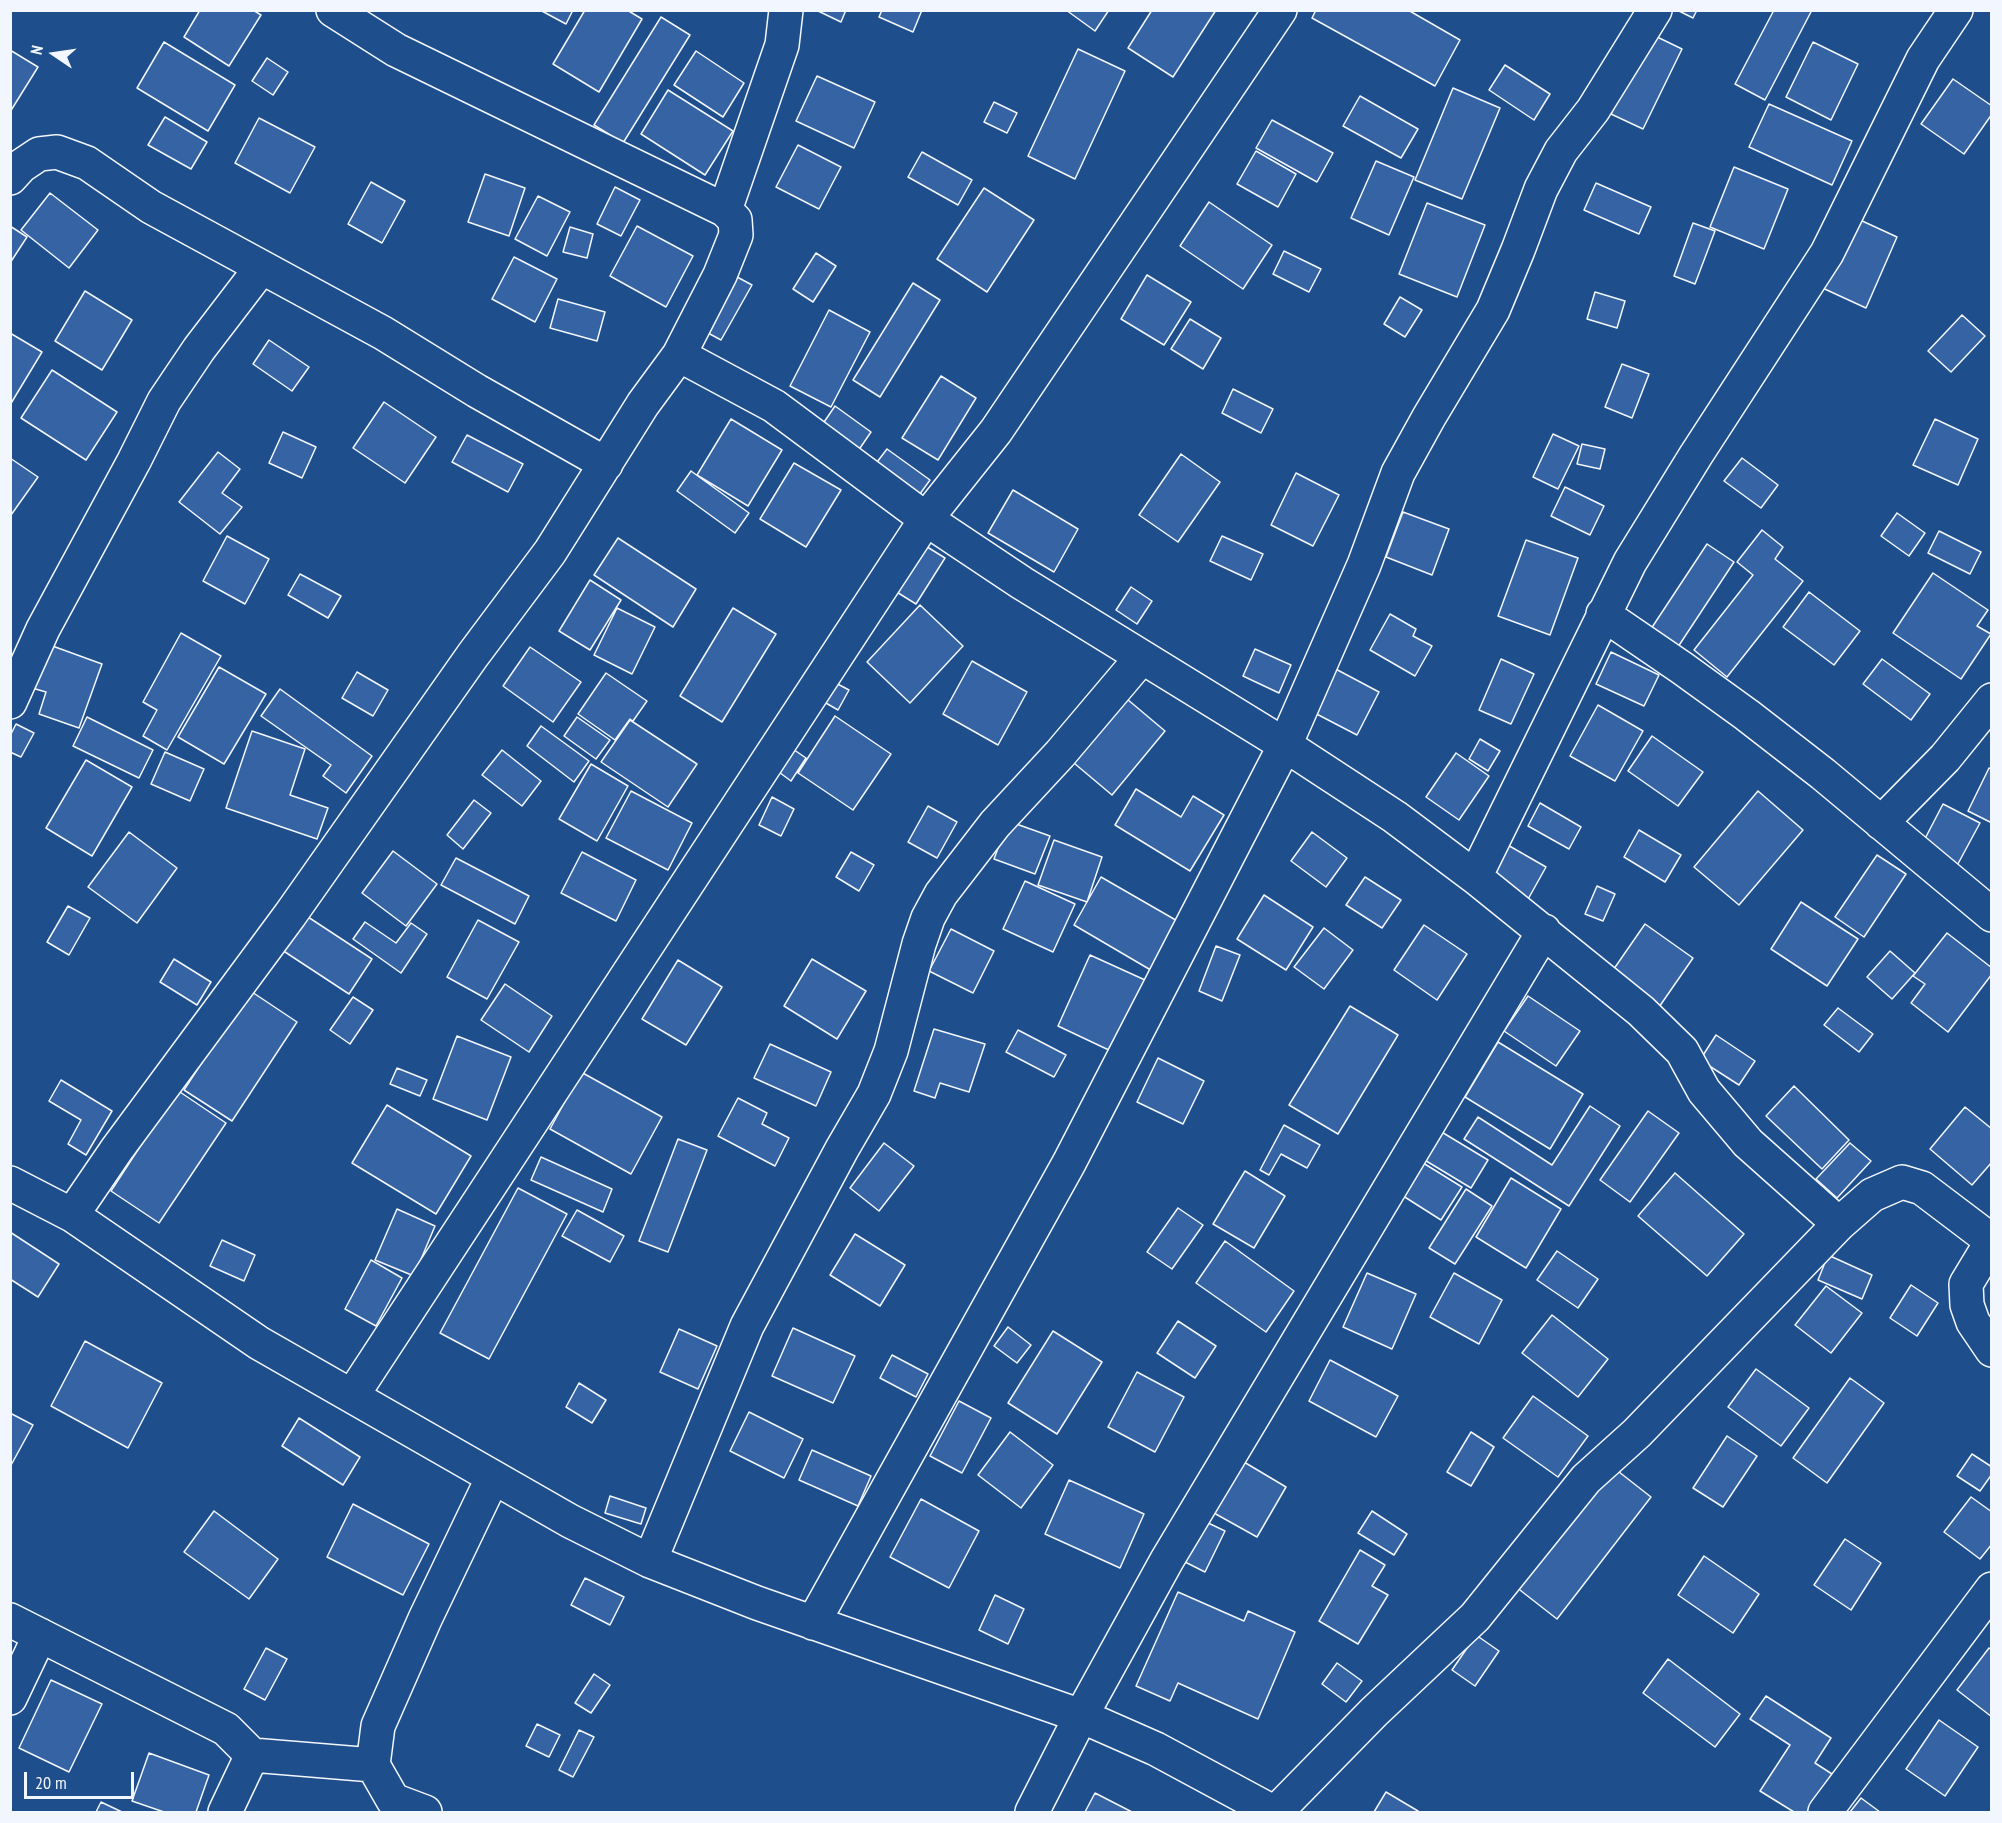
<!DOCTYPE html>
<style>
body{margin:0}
#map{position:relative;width:2002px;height:1823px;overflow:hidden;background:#1f4e8c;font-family:"PT Sans Narrow",sans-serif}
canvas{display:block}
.frame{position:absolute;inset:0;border:12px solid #f2f6ff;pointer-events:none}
.north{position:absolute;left:24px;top:24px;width:60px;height:60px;-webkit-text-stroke:4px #1f4e8c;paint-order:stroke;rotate:283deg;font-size:16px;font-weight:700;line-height:24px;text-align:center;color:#f2f6ff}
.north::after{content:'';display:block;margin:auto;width:21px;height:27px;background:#f2f6ff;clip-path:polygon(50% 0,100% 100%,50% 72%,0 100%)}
.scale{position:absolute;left:24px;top:1772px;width:110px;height:27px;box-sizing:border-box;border:3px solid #f2f6ff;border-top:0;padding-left:8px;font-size:18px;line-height:21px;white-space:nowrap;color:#f2f6ff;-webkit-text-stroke:4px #1f4e8c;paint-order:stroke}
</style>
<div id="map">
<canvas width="2002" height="1823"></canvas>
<div class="frame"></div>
<div class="north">N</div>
<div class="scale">20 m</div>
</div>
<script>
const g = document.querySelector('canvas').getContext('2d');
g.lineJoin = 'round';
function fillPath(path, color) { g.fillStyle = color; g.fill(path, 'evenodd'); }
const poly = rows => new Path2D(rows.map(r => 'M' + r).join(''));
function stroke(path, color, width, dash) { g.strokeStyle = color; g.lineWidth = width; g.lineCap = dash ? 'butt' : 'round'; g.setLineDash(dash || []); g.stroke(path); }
const building = poly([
 [200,10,253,10,261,15,229,66,184,37,200,10],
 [540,10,573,10,566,24,540,10],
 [585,10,627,10,642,19,599,92,553,64,585,10],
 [816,10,846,10,841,22,816,10],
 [882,10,922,10,913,32,879,17,882,10],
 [1066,10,1109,10,1095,31,1066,10],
 [1152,10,1216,10,1173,77,1128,48,1152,10],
 [1316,10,1408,10,1460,40,1435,86,1312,18,1316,10],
 [1677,10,1697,10,1693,18,1677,10],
 [1774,10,1812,10,1765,100,1735,84,1774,10],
 [661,17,690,35,623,143,594,125,661,17],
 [1651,34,1682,49,1643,129,1611,114,1651,34],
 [164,42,235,85,208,131,137,88,164,42],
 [1813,42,1858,64,1831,120,1786,97,1813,42],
 [1078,49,1125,71,1075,179,1028,156,1078,49],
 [10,50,38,67,10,112,10,50],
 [696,51,744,83,723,117,674,85,696,51],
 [267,58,288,72,273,95,252,81,267,58],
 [1505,65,1550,94,1534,120,1489,90,1505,65],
 [817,76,875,102,854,148,796,121,817,76],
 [1953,79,1992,106,1992,114,1964,154,1921,124,1953,79],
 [1453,88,1500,108,1462,199,1415,180,1453,88],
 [668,90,733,131,705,175,641,134,668,90],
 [1360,96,1418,129,1401,158,1343,126,1360,96],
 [994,102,1017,113,1007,133,984,122,994,102],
 [1769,104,1852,141,1832,185,1749,147,1769,104],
 [165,117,207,142,191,169,148,145,165,117],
 [259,118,315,147,290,193,235,163,259,118],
 [1272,120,1333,153,1317,182,1256,148,1272,120],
 [798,145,841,167,819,209,776,187,798,145],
 [1256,151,1296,174,1278,207,1237,184,1256,151],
 [922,152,972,180,958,205,908,177,922,152],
 [1376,161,1414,177,1389,235,1351,218,1376,161],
 [1734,167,1788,189,1764,249,1710,227,1734,167],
 [485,174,525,188,509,236,468,222,485,174],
 [371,182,405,201,382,243,348,224,371,182],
 [1596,183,1651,207,1639,234,1584,210,1596,183],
 [615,187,640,200,621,236,597,224,615,187],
 [984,188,1034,220,987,292,937,259,984,188],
 [50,193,98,230,69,268,21,230,50,193],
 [538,196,570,212,547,256,515,239,538,196],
 [1209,202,1272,245,1243,289,1180,246,1209,202],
 [1427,203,1485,225,1457,297,1399,274,1427,203],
 [1847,214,1897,237,1866,308,1816,285,1847,214],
 [1693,223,1715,231,1695,284,1674,276,1693,223],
 [10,226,27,237,10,263,10,226],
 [637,226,693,256,666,307,610,276,637,226],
 [570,227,593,234,587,258,563,252,570,227],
 [1284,251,1321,269,1309,292,1273,274,1284,251],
 [816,253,836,266,813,302,793,289,816,253],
 [514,257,557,279,535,322,492,299,514,257],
 [726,271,752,285,721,340,695,326,726,271],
 [1147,275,1191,302,1164,345,1121,319,1147,275],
 [913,283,940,300,880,397,853,380,913,283],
 [85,291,132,320,102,370,55,341,85,291],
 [1595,292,1625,301,1617,328,1587,319,1595,292],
 [1400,297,1422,310,1405,337,1384,324,1400,297],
 [558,299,605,312,597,341,550,328,558,299],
 [829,310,870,332,831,407,790,386,829,310],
 [1962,315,1985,336,1951,372,1928,351,1962,315],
 [1190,319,1221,338,1203,369,1171,349,1190,319],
 [10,333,42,352,10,405,10,333],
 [269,340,309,367,292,391,253,364,269,340],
 [1622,364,1649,374,1632,418,1605,407,1622,364],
 [52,370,117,412,86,460,21,418,52,370],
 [941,376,976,398,938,460,902,438,941,376],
 [1233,389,1273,409,1261,433,1222,413,1233,389],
 [384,402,436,437,405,483,353,448,384,402],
 [835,406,871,432,856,454,820,428,835,406],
 [731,419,782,450,748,506,697,475,731,419],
 [1935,419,1978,439,1958,485,1913,465,1935,419],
 [283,432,316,447,302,478,269,463,283,432],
 [1553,434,1579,446,1558,489,1533,477,1553,434],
 [467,435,523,464,508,492,452,462,467,435],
 [1582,444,1605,449,1600,469,1577,464,1582,444],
 [887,449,930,480,917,498,874,466,887,449],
 [218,452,240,469,222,493,242,507,220,534,179,502,218,452],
 [1181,454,1220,482,1178,542,1139,515,1181,454],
 [10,458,38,477,11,515,10,515,10,458],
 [1742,458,1778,485,1761,508,1724,481,1742,458],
 [794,463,841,490,806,547,760,519,794,463],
 [691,471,749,513,735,533,677,491,691,471],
 [1296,473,1339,495,1313,546,1271,525,1296,473],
 [1565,487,1604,506,1590,535,1551,516,1565,487],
 [1013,490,1078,529,1054,572,988,533,1013,490],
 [1403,512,1449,529,1432,575,1386,557,1403,512],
 [1897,513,1925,533,1909,556,1881,536,1897,513],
 [1762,530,1783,547,1775,559,1803,581,1727,677,1694,650,1753,575,1737,562,1762,530],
 [1939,531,1981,552,1970,574,1928,553,1939,531],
 [227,536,269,559,245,604,203,581,227,536],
 [1222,536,1263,554,1251,580,1210,561,1222,536],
 [618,538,696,589,673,627,594,575,618,538],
 [916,540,945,558,916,604,887,586,916,540],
 [1526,540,1578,558,1550,635,1498,616,1526,540],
 [1707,544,1734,562,1670,659,1643,641,1707,544],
 [1933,573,1988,610,1977,626,1991,634,1961,679,1893,633,1933,573],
 [300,574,341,596,328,618,288,595,300,574],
 [590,580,621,600,590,650,559,631,590,580],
 [1131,587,1152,601,1137,624,1116,610,1131,587],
 [1809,592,1860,631,1834,665,1783,627,1809,592],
 [920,605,963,646,910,703,867,662,920,605],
 [617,608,655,627,632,674,594,655,617,608],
 [733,608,776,634,722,722,680,696,733,608],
 [1390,614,1416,629,1413,636,1432,646,1415,676,1370,650,1390,614],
 [181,633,221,656,167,750,143,736,157,710,143,702,181,633],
 [47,644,102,664,79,728,39,714,46,692,32,688,47,644],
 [530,647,581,682,553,722,503,686,530,647],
 [1255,649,1291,665,1279,693,1243,676,1255,649],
 [1611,652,1659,675,1644,706,1596,684,1611,652],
 [1501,659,1534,674,1511,724,1479,710,1501,659],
 [1882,659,1930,694,1911,720,1863,684,1882,659],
 [972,661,1027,692,998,745,943,714,972,661],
 [1330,666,1379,692,1357,735,1307,709,1330,666],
 [219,667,266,694,224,764,178,737,219,667],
 [357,672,388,690,373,716,342,698,357,672],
 [606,673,647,701,633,721,630,719,615,740,578,714,606,673],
 [830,680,849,690,838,710,819,699,830,680],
 [280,689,372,756,346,793,323,776,331,765,261,716,280,689],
 [1121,694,1165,731,1112,795,1068,758,1121,694],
 [1598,705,1643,731,1615,781,1570,756,1598,705],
 [835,716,891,754,853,810,798,773,835,716],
 [87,717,153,750,139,778,73,746,87,717],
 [577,717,610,740,596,759,564,736,577,717],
 [630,720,697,764,668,807,601,762,630,720],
 [16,724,34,733,21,757,10,752,10,736,16,724],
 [541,726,589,761,574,782,527,746,541,726],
 [252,731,305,749,290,795,328,808,317,839,226,808,252,731],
 [1652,736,1703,772,1678,806,1628,771,1652,736],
 [1480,739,1500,751,1488,771,1469,759,1480,739],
 [787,745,806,758,791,781,772,767,787,745],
 [502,750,541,781,522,806,482,775,502,750],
 [165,752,204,769,190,801,151,784,165,752],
 [1456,753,1489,776,1459,820,1426,797,1456,753],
 [86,760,132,787,92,856,46,828,86,760],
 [591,764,628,786,597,841,559,819,591,764],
 [1989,768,1992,769,1992,823,1968,811,1989,768],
 [1136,789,1181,817,1193,796,1224,815,1190,871,1115,825,1136,789],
 [631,791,692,823,668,870,606,838,631,791],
 [1758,791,1803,830,1739,905,1694,867,1758,791],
 [772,797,794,809,781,836,759,825,772,797],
 [474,800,491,813,463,849,447,835,474,800],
 [1540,803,1581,827,1569,849,1528,826,1540,803],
 [1943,804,1980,823,1953,873,1917,854,1943,804],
 [928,806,957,822,937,858,908,842,928,806],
 [1008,821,1050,836,1035,874,994,859,1008,821],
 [1639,830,1681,855,1665,882,1624,857,1639,830],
 [129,832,177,868,137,923,88,887,129,832],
 [1312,832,1347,858,1326,887,1291,861,1312,832],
 [1054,840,1102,857,1087,902,1038,885,1054,840],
 [1506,844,1546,867,1527,901,1486,878,1506,844],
 [393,851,437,884,406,926,362,893,393,851],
 [582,852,636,880,616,921,561,893,582,852],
 [851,852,874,865,859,891,836,877,851,852],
 [1877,855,1906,874,1864,937,1835,917,1877,855],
 [456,858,529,896,515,924,441,885,456,858],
 [1101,877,1193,930,1166,979,1074,925,1101,877],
 [1365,877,1401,900,1382,928,1346,905,1365,877],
 [1025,881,1075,904,1053,952,1003,929,1025,881],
 [1597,886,1615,894,1603,921,1585,914,1597,886],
 [1264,895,1313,927,1286,970,1237,939,1264,895],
 [1801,902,1858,939,1827,986,1771,949,1801,902],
 [68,906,90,918,69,955,47,942,68,906],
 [305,915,372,959,349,994,282,950,305,915],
 [478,920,519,942,487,999,447,977,478,920],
 [365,922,396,943,411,923,427,934,401,973,353,939,365,922],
 [1645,924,1693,958,1657,1010,1609,976,1645,924],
 [1424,925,1467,954,1437,1000,1394,970,1424,925],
 [1324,928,1353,950,1324,989,1294,967,1324,928],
 [951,929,994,951,973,993,929,971,951,929],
 [1947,933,1992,968,1992,974,1948,1032,1911,1003,1925,984,1913,976,1947,933],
 [1216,946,1240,955,1222,1001,1199,991,1216,946],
 [1890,951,1915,973,1892,999,1867,977,1890,951],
 [1090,955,1145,980,1113,1052,1058,1026,1090,955],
 [174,959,211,982,197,1005,160,982,174,959],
 [812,959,866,991,837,1039,784,1006,812,959],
 [678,960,722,987,686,1045,642,1019,678,960],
 [505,984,552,1016,529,1052,481,1020,505,984],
 [249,990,297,1022,232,1121,184,1090,249,990],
 [1528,996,1580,1031,1556,1066,1504,1031,1528,996],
 [353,997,373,1010,350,1044,330,1030,353,997],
 [1350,1006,1398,1035,1338,1134,1289,1105,1350,1006],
 [1838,1008,1873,1034,1859,1052,1824,1025,1838,1008],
 [934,1029,985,1044,969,1092,940,1083,935,1098,914,1091,934,1029],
 [1018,1030,1066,1055,1054,1077,1006,1052,1018,1030],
 [1716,1035,1755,1061,1739,1085,1700,1060,1716,1035],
 [457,1036,511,1057,487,1120,433,1099,457,1036],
 [1498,1042,1583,1094,1550,1149,1465,1097,1498,1042],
 [770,1044,831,1072,816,1106,754,1078,770,1044],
 [1158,1058,1204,1081,1183,1124,1137,1102,1158,1058],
 [397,1068,427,1080,420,1096,390,1084,397,1068],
 [581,1072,662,1117,631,1174,550,1129,581,1072],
 [61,1080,112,1111,86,1155,68,1144,81,1120,49,1101,61,1080],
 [1794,1086,1849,1140,1822,1169,1766,1116,1794,1086],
 [177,1090,226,1123,159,1223,111,1191,177,1090],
 [738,1098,767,1113,762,1124,789,1138,775,1166,718,1136,738,1098],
 [387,1105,471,1156,436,1214,352,1163,387,1105],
 [1590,1106,1620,1126,1569,1206,1464,1139,1478,1117,1552,1165,1590,1106],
 [1965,1107,1992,1129,1992,1162,1972,1185,1930,1149,1965,1107],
 [1648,1111,1679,1133,1630,1202,1600,1180,1648,1111],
 [1284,1125,1320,1145,1307,1168,1281,1154,1269,1175,1260,1170,1284,1125],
 [1440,1131,1488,1160,1471,1188,1423,1159,1440,1131],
 [678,1139,707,1150,668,1252,639,1241,678,1139],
 [884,1143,914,1166,879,1211,850,1188,884,1143],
 [1850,1143,1871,1161,1837,1198,1816,1179,1850,1143],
 [541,1157,612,1189,603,1212,531,1180,541,1157],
 [1420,1161,1462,1187,1441,1220,1400,1194,1420,1161],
 [1245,1171,1285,1196,1254,1248,1213,1224,1245,1171],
 [1675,1173,1744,1234,1707,1276,1638,1216,1675,1173],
 [1511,1178,1561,1209,1526,1268,1476,1237,1511,1178],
 [518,1188,567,1214,489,1359,440,1333,518,1188],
 [1466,1189,1492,1206,1455,1264,1429,1248,1466,1189],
 [1178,1208,1203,1225,1172,1269,1147,1252,1178,1208],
 [397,1209,435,1226,414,1276,375,1260,397,1209],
 [577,1210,624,1236,610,1262,562,1236,577,1210],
 [10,1232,59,1264,38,1297,10,1279,10,1232],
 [855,1234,905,1265,880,1306,830,1275,855,1234],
 [222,1240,255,1255,244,1281,210,1266,222,1240],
 [1225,1241,1294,1291,1266,1332,1196,1283,1225,1241],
 [1557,1251,1598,1279,1578,1308,1537,1280,1557,1251],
 [1828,1255,1872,1275,1862,1299,1818,1280,1828,1255],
 [371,1260,402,1278,376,1326,345,1309,371,1260],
 [1367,1273,1416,1294,1392,1349,1343,1327,1367,1273],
 [1454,1273,1502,1300,1479,1344,1430,1317,1454,1273],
 [1911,1285,1938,1303,1917,1336,1890,1318,1911,1285],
 [1826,1286,1862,1313,1831,1353,1795,1325,1826,1286],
 [1552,1315,1608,1359,1578,1397,1522,1353,1552,1315],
 [1178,1321,1216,1346,1195,1378,1157,1353,1178,1321],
 [1008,1327,1031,1345,1017,1363,994,1346,1008,1327],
 [793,1328,855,1356,833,1403,772,1376,793,1328],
 [679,1329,717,1346,698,1389,660,1372,679,1329],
 [1053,1331,1102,1362,1057,1434,1008,1403,1053,1331],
 [85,1341,162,1383,128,1448,51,1406,85,1341],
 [892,1355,928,1374,916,1397,880,1378,892,1355],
 [1330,1360,1398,1396,1376,1437,1309,1401,1330,1360],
 [1756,1369,1809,1408,1781,1446,1728,1407,1756,1369],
 [1137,1372,1184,1397,1155,1452,1108,1427,1137,1372],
 [1850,1378,1884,1403,1827,1483,1793,1458,1850,1378],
 [579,1383,606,1400,592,1423,566,1407,579,1383],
 [1533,1396,1588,1436,1558,1477,1503,1438,1533,1396],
 [959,1401,991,1418,962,1473,930,1456,959,1401],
 [749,1412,803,1439,784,1478,730,1451,749,1412],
 [10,1413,33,1425,10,1467,10,1413],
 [299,1418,360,1457,343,1485,282,1446,299,1418],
 [1010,1432,1053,1465,1021,1508,978,1475,1010,1432],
 [1471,1432,1494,1447,1471,1486,1447,1472,1471,1432],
 [1727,1436,1757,1456,1723,1507,1693,1488,1727,1436],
 [812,1450,871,1476,858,1506,799,1480,812,1450],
 [1972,1454,1992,1467,1992,1474,1980,1491,1957,1476,1972,1454],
 [1605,1461,1651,1497,1557,1619,1511,1583,1605,1461],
 [1244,1462,1286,1487,1257,1537,1214,1513,1244,1462],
 [1069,1480,1144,1514,1120,1568,1045,1534,1069,1480],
 [610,1496,646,1508,641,1524,605,1513,610,1496],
 [1971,1497,1992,1512,1992,1544,1980,1559,1944,1532,1971,1497],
 [921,1499,979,1531,949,1588,890,1557,921,1499],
 [353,1504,429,1544,403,1595,327,1557,353,1504],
 [214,1511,278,1559,249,1599,184,1552,214,1511],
 [1372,1511,1407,1534,1394,1555,1358,1533,1372,1511],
 [1202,1520,1225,1531,1205,1572,1183,1561,1202,1520],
 [1845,1539,1881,1563,1851,1610,1814,1585,1845,1539],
 [1360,1550,1385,1565,1372,1586,1388,1595,1358,1644,1319,1621,1360,1550],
 [1704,1556,1759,1594,1733,1633,1678,1595,1704,1556],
 [585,1578,624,1597,610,1625,571,1605,585,1578],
 [1178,1592,1244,1621,1248,1611,1295,1632,1258,1719,1178,1683,1170,1701,1136,1686,1178,1592],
 [995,1595,1024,1609,1008,1644,979,1630,995,1595],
 [1476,1635,1499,1651,1475,1686,1452,1670,1476,1635],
 [266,1648,287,1659,265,1700,244,1689,266,1648],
 [1989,1648,1992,1650,1992,1717,1957,1690,1989,1648],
 [1668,1659,1740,1714,1715,1747,1643,1693,1668,1659],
 [1337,1663,1362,1681,1346,1702,1322,1684,1337,1663],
 [594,1674,610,1685,591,1713,575,1703,594,1674],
 [51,1680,102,1704,69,1772,19,1748,51,1680],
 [1766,1696,1831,1738,1815,1763,1832,1774,1807,1812,1794,1812,1760,1791,1790,1745,1750,1719,1766,1696],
 [1939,1720,1978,1747,1945,1796,1906,1769,1939,1720],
 [537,1724,560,1735,549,1757,526,1746,537,1724],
 [579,1730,594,1737,573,1777,559,1770,579,1730],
 [149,1753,209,1775,196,1812,164,1812,132,1801,149,1753],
 [1386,1792,1418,1811,1417,1812,1374,1812,1386,1792],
 [1095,1793,1132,1812,1085,1812,1095,1793],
 [1861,1798,1880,1812,1850,1812,1861,1798],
 [101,1802,122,1812,96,1812,101,1802]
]);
fillPath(building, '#3563a3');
stroke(building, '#f2f6ff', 1.5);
const street = poly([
 [10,178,21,166,39,154,57,152,87,163,151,207,383,333,477,391,606,464],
 [725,210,782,45,786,10],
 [679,355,774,406,926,519,1022,583,1285,745,1395,817,1475,877,1641,1011,1682,1051,1704,1091,1748,1143,1839,1224],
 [1603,614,1682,668,1747,715,1823,774,1992,915],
 [10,702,43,629,134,461,164,401,199,349,261,268],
 [1881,823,1945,758,1992,700],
 [1475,877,1630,562,1696,455,1827,253,1923,59,1956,10],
 [10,1183,72,1215,259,1343,570,1521,650,1561,757,1603,1081,1716,1156,1749,1273,1812],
 [72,1215,117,1149,290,915,473,655,550,552,643,404,679,355,720,275,736,235,735,220,725,210,396,50,333,10],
 [352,1396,926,519,996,431,1280,10],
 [650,1561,747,1326,842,1149,874,1094,891,1051,919,944,928,918,941,894,995,824,1060,754,1142,657],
 [10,1620,226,1729,252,1755,373,1765],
 [813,1623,1069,1163,1285,745,1364,565,1398,473,1429,417,1493,310,1518,250,1541,189,1561,151,1593,110,1655,10],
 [10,1698,40,1635],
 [225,1812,252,1755],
 [425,1812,393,1800,373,1765,378,1726,425,1619,493,1477],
 [1032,1812,1081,1716,1167,1560,1544,931],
 [1276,1812,1374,1712,1475,1617,1586,1479,1637,1433,1839,1224,1872,1195,1902,1182,1922,1188,1992,1241,1966,1284,1967,1305,1973,1322,1992,1350],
 [1825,1812,1992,1589]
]);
stroke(street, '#f2f6ff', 36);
stroke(street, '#1f4e8c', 33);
</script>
